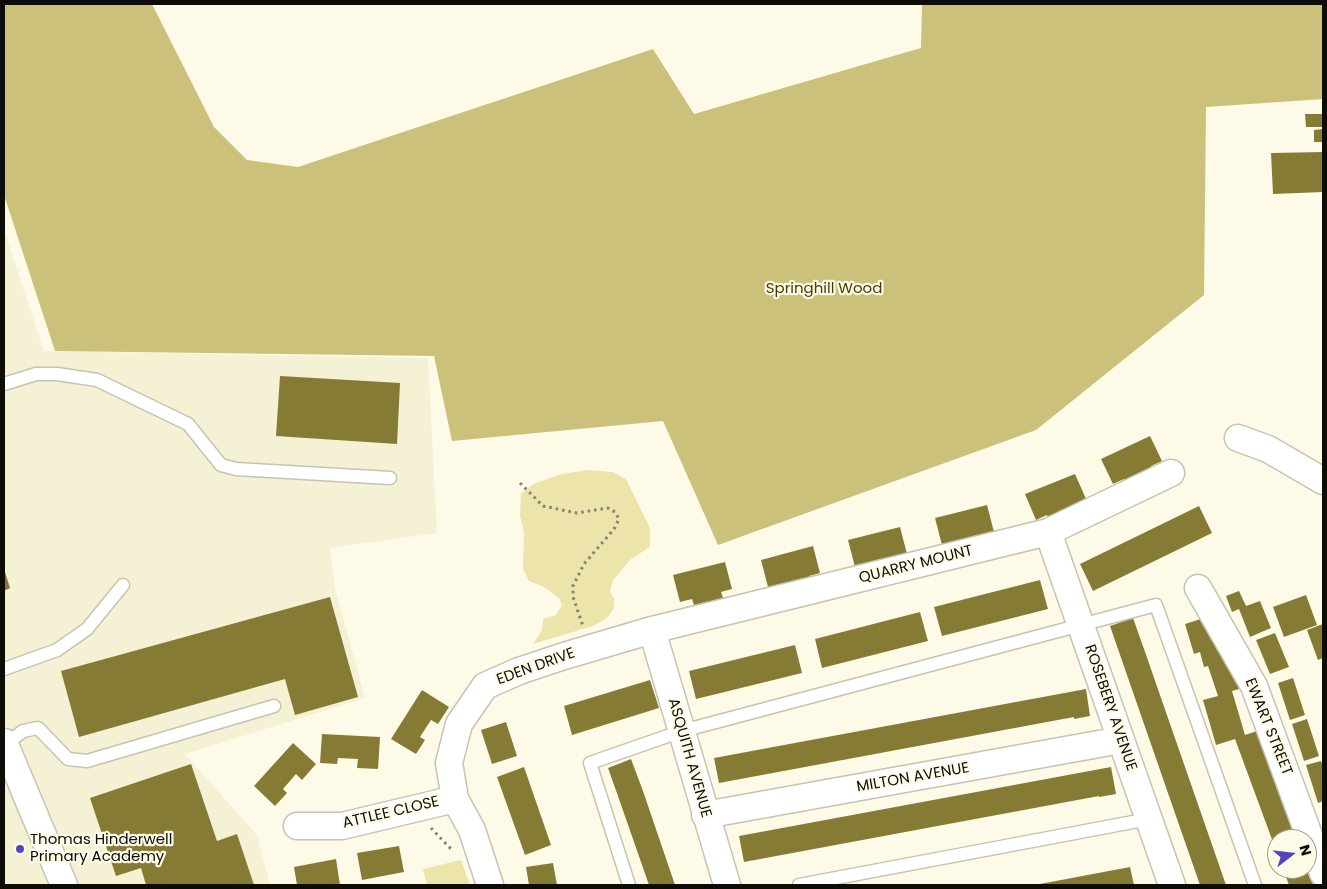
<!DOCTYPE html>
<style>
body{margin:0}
#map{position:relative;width:1327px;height:889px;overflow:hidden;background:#fdfbe7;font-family:Poppins,sans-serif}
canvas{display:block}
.frame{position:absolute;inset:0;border:5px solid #0d0c06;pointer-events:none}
.north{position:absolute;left:1267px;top:829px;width:50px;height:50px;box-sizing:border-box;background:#fdfbe7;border:1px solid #9d9b8d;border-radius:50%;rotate:74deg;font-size:14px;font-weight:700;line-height:20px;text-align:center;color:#0d0c06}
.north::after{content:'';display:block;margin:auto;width:18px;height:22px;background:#5246be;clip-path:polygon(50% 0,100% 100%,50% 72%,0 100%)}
</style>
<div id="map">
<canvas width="1327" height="889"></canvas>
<div class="frame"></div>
<div class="north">N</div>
</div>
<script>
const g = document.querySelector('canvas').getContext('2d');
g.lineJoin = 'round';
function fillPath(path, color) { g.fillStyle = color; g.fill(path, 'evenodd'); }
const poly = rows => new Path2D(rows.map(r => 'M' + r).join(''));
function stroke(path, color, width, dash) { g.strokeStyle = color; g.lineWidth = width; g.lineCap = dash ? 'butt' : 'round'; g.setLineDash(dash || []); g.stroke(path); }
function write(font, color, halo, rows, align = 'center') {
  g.font = font + ' Poppins,sans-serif'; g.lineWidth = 4.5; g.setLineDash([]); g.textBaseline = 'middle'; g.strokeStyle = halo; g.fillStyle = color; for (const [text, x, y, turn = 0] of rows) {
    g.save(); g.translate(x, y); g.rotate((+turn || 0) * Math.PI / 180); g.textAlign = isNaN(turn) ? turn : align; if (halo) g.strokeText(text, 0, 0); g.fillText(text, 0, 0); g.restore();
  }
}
fillPath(poly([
 [4,230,44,351,428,358,437,533,330,548,335,588,365,698,185,754,257,835,270,885,74,885,43,801,4,723],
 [4,785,23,814,51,885,4,885]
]), '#f4f1d5');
fillPath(poly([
 [589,470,613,472,626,479,650,528,650,547,631,559,613,580,610,591,614,599,614,608,607,618,593,626,533,644,542,630,543,619,556,615,562,605,559,598,544,587,529,581,523,569,524,532,520,516,521,494,533,484,562,474],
 [461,860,470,885,427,885,423,869]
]), '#ece4ab');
fillPath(poly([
 [4,4,152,4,214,127,247,160,298,167,653,49,694,114,921,48,922,4,1323,4,1323,99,1206,107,1204,295,1036,430,718,545,663,421,452,441,434,356,55,351,4,195]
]), '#cbc17b');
fillPath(poly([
 [1305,114,1323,114,1323,127,1306,127],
 [1323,129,1323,142,1314,142,1314,130],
 [1323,152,1323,192,1273,194,1271,153],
 [280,376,400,383,397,444,276,436],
 [1150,436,1162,461,1151,466,1154,472,1127,484,1124,479,1113,484,1101,459],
 [1075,474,1086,499,1075,504,1077,510,1050,521,1047,515,1036,520,1025,494],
 [987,505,994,532,982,535,984,541,942,545,935,518],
 [1199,506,1212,533,1093,591,1080,564],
 [900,527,907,554,855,567,848,540],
 [813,546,820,573,809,576,811,583,782,590,780,584,768,587,761,560],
 [725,562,732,589,721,592,723,598,694,605,692,599,680,602,673,575],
 [4,569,10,588,4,591],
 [1040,580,1048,609,942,636,934,607],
 [1239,591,1246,606,1260,601,1271,628,1250,637,1239,609,1232,612,1226,596],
 [1306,595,1317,625,1284,637,1273,607],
 [330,597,358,697,295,715,285,679,79,737,61,671],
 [920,612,928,641,822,668,815,639],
 [1210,616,1230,659,1239,689,1232,691,1245,735,1257,731,1296,839,1277,839,1277,853,1235,739,1216,745,1203,700,1218,696,1208,666,1204,667,1200,652,1194,654,1185,624],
 [1133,618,1144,649,1226,885,1200,885,1177,819,1110,626],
 [1323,624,1323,658,1318,660,1307,630],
 [1275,633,1289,667,1270,674,1256,640],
 [795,645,802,673,696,699,689,671],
 [1293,678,1305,715,1290,720,1278,683],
 [650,680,659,708,572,735,564,706],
 [1086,689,1090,716,1074,719,1074,717,719,783,714,758],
 [422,690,449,707,438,724,431,720,420,737,425,740,416,754,391,739],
 [1307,719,1319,756,1304,761,1292,724],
 [506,722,517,756,492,764,481,730],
 [322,734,380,737,378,769,357,768,358,759,338,758,337,764,320,763],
 [293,743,316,764,302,780,296,774,283,789,287,793,275,806,254,786],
 [631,759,643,791,675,885,649,885,619,799,608,768],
 [1321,761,1323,767,1323,801,1318,803,1306,765],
 [191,764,217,841,237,834,254,885,146,885,141,868,116,876,90,798],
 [524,767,551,845,525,855,497,777],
 [1111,767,1116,794,1099,797,1099,796,744,862,739,836],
 [399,846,404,872,362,880,357,853],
 [336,859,340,885,297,885,294,867],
 [553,863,557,885,529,885,526,867],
 [1130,867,1134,885,1040,885,1040,884],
 [1283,869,1307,869,1313,885,1289,885]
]), '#857b35');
const service = poly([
 [4,384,36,374,57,374,97,380,188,424,221,465,236,469,390,478],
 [4,669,57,650,87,629,123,585],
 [5,745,23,731,38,728,68,759,87,761,274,706],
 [629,885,590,763,682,731,1156,605,1255,885],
 [799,885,1149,819]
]);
const minor = poly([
 [1238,438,1268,449,1323,481],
 [1048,532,1172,885],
 [1198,588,1254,686,1323,873],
 [652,630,727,885],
 [4,742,64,885],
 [705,815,1121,740],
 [297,826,342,826,455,799],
 [490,885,472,830,455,799,449,763,459,724,485,686,519,671,564,656,652,630,1048,532,1171,473]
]);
stroke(service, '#c6c4b1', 15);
stroke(minor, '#c6c4b1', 29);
stroke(poly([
 [520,483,543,506,577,513,608,508,615,512,619,519,614,529,584,564,573,586,573,597,583,626],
 [431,828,451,849]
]), '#838174', 3, [2.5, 4]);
stroke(service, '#fff', 12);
stroke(minor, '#fff', 26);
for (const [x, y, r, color] of [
 [20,849,5,"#5246be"]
]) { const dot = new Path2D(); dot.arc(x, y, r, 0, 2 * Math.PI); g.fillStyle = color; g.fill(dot); stroke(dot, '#fdfbe7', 2); }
write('15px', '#433c01', '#fdfbe7', [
 ["Springhill Wood",824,289]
]);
write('15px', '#0d0c06', '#fdfbe7', [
 ["QUARRY MOUNT",916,565,-14],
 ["EDEN DRIVE",536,667,-20],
 ["ROSEBERY AVENUE",1110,708,71],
 ["EWART STREET",1268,727,68],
 ["ASQUITH AVENUE",689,758,74],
 ["MILTON AVENUE",913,778,-10],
 ["ATTLEE CLOSE",391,813,-13]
]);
write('15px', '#0d0c06', '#fdfbe7', [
 ["Thomas Hinderwell",30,840],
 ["Primary Academy",30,857]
], 'left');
</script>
